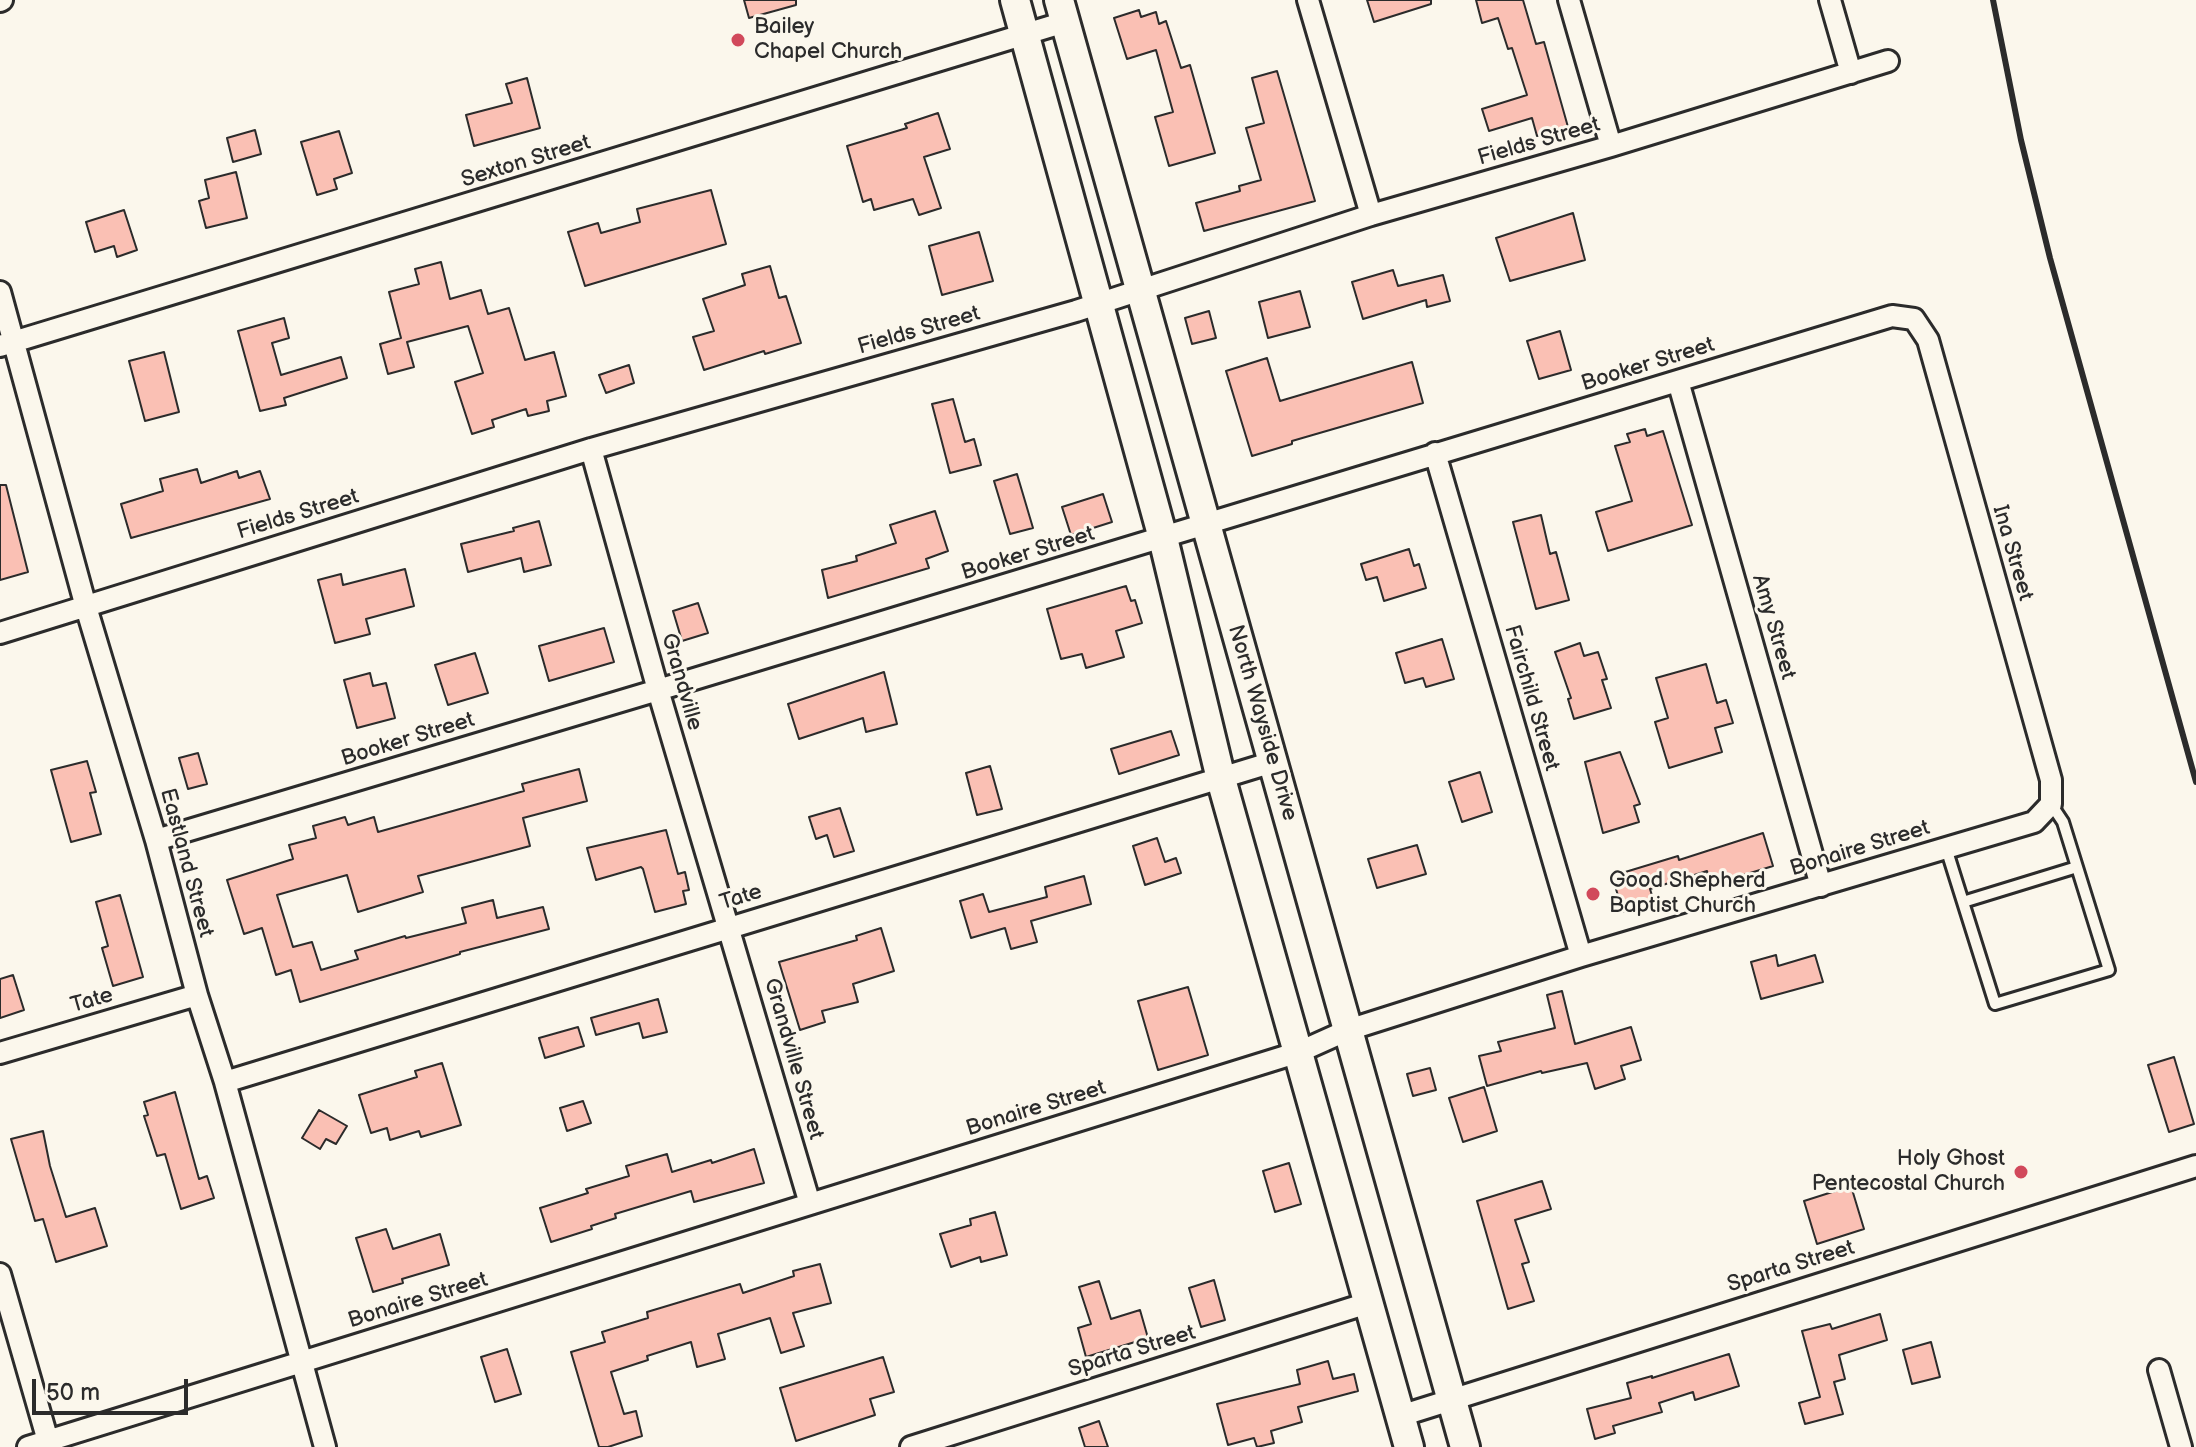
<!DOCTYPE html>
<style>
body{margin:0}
#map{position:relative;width:2196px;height:1447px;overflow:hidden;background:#fbf7ec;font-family:"Balsamiq Sans",sans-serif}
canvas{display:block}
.scale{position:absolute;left:32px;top:1379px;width:156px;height:36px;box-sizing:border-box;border:4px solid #2b2b2b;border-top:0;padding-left:10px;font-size:24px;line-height:28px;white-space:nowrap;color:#2b2b2b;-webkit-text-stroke:6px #fbf7ec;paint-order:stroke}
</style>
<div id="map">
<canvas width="2196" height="1447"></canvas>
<div class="scale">50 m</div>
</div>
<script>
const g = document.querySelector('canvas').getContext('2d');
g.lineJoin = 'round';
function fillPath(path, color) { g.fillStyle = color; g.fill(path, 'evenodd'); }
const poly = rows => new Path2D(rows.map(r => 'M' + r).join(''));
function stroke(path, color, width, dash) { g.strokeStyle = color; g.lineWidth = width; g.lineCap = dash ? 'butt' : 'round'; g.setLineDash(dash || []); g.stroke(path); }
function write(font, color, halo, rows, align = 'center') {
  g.font = font + ' "Balsamiq Sans",sans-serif'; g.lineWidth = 6; g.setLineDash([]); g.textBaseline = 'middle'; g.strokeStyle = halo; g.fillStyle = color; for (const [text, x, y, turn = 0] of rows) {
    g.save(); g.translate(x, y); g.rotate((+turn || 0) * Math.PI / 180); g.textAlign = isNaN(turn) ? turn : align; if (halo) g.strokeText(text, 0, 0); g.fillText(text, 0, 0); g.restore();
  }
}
const building = poly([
 [744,0,796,0,796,5,749,18,744,0],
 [1367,0,1431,0,1431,4,1374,22,1367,0],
 [1476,0,1523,0,1536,44,1544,42,1568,127,1537,136,1532,118,1489,131,1482,109,1527,95,1512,48,1508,49,1498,18,1482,23,1476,0],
 [1139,10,1141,17,1156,12,1159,24,1166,21,1181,68,1190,65,1215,153,1169,166,1155,117,1173,112,1156,50,1127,59,1114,18,1139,10],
 [1277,71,1315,201,1204,231,1196,203,1240,191,1239,186,1261,180,1246,128,1264,123,1252,78,1277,71],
 [527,78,540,128,474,146,466,115,512,103,506,84,527,78],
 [938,113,950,149,924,157,941,208,919,215,913,199,874,210,871,199,863,202,847,146,907,128,905,124,938,113],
 [255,130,261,154,233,162,227,138,255,130],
 [339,131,352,173,334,179,337,189,317,195,301,142,339,131],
 [236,172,247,218,206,228,199,201,209,198,205,180,236,172],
 [711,190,726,244,585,286,568,232,598,223,601,233,640,222,637,209,711,190],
 [124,210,137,250,117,257,114,246,95,252,86,222,124,210],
 [1573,213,1585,260,1510,281,1496,238,1573,213],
 [979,232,993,281,942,295,929,246,979,232],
 [441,262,450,299,481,290,488,314,509,308,525,360,554,352,566,396,547,401,549,411,528,416,526,409,492,420,494,427,472,434,455,382,483,373,468,326,407,342,414,367,388,374,380,344,401,338,389,292,419,284,415,269,441,262],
 [770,266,779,298,786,296,801,343,765,354,764,351,704,370,693,337,714,331,703,299,745,285,742,274,770,266],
 [1393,270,1398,286,1443,275,1450,301,1427,307,1426,300,1363,319,1352,282,1393,270],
 [1300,291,1310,327,1268,338,1259,302,1300,291],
 [1209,311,1216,338,1192,344,1185,318,1209,311],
 [284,318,289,338,272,343,281,375,341,357,347,378,284,398,286,405,260,411,238,331,284,318],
 [1560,331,1571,370,1539,379,1527,341,1560,331],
 [164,352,179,412,145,421,129,361,164,352],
 [1267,358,1280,401,1412,362,1423,403,1292,441,1292,444,1252,456,1226,371,1267,358],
 [629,365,634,383,606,393,599,375,629,365],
 [953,399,965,442,974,439,981,465,950,473,932,404,953,399],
 [1645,429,1647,436,1663,431,1692,525,1608,551,1596,512,1632,501,1615,446,1630,442,1627,434,1645,429],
 [197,469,201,483,237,471,239,478,260,471,270,499,131,538,121,504,163,491,160,479,197,469],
 [1017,474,1033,528,1010,534,994,481,1017,474],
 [0,485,6,485,28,572,0,580,0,485],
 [1103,494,1112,522,1071,535,1062,507,1103,494],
 [935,511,948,551,926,559,929,568,828,598,822,570,857,561,856,556,896,543,890,525,935,511],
 [1541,515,1550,554,1556,552,1569,600,1536,609,1513,522,1541,515],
 [539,521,551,565,524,572,521,558,468,572,461,544,514,531,513,528,539,521],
 [1409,549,1414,566,1419,564,1426,588,1384,601,1377,577,1366,580,1361,564,1409,549],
 [405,569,414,606,366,619,370,634,335,643,318,580,341,574,343,585,405,569],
 [1126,586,1131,601,1135,600,1142,623,1116,631,1124,657,1086,668,1082,654,1061,659,1047,609,1126,586],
 [698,603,708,633,682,641,673,611,698,603],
 [604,628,614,662,549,681,539,646,604,628],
 [1442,639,1454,679,1426,687,1423,678,1405,683,1396,653,1442,639],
 [1580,643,1584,656,1598,652,1607,679,1602,680,1611,708,1574,719,1568,699,1571,698,1555,652,1580,643],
 [475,653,488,693,448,705,435,665,475,653],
 [1706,664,1717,703,1726,700,1733,723,1715,728,1722,752,1669,768,1655,722,1668,718,1656,678,1706,664],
 [884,672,897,724,866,732,863,718,799,739,788,704,884,672],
 [370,673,373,686,386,683,395,718,357,728,344,680,370,673],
 [1171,731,1179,755,1119,774,1111,749,1171,731],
 [1620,752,1640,804,1634,806,1639,822,1603,833,1585,762,1620,752],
 [198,753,207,784,188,789,179,758,198,753],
 [87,761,96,792,90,793,101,834,71,842,51,770,87,761],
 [990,766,1002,809,977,815,966,773,990,766],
 [579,769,587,801,523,818,530,846,418,876,423,892,358,912,347,875,277,895,293,947,312,942,321,970,358,959,355,951,405,936,406,938,466,923,462,908,493,900,497,918,543,907,549,929,460,952,460,954,300,1002,291,970,276,975,262,928,244,934,227,880,293,859,289,845,316,838,313,826,345,817,348,825,374,817,378,832,524,791,522,784,579,769],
 [1480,772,1492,812,1462,822,1449,782,1480,772],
 [840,808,854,851,834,857,827,835,816,839,809,817,840,808],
 [666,830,678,874,685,872,689,890,683,891,686,904,655,912,643,869,641,867,596,880,587,848,666,830],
 [1763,833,1773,866,1711,885,1707,871,1650,889,1654,902,1623,912,1612,876,1678,856,1679,860,1763,833],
 [1157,838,1165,862,1176,858,1181,873,1145,885,1133,846,1157,838],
 [1417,845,1426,874,1377,888,1368,859,1417,845],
 [1084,876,1091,904,1031,921,1037,942,1011,949,1005,928,971,938,960,901,983,894,989,912,1047,897,1045,887,1084,876],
 [120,895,143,977,113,986,102,948,108,946,96,902,120,895],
 [881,928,894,971,853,984,858,1002,822,1011,825,1022,800,1030,779,962,857,940,856,936,881,928],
 [1776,955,1778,966,1815,955,1823,982,1761,999,1751,962,1776,955],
 [13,975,24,1010,0,1018,0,979,13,975],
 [1188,987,1208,1055,1158,1070,1138,1001,1188,987],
 [1562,991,1575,1044,1631,1027,1641,1060,1621,1066,1625,1079,1595,1089,1587,1063,1542,1073,1541,1071,1487,1086,1479,1056,1501,1051,1498,1042,1555,1028,1547,995,1562,991],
 [658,999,667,1032,643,1038,639,1023,596,1035,591,1018,658,999],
 [578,1027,584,1046,545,1058,539,1038,578,1027],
 [2174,1057,2194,1124,2169,1132,2148,1065,2174,1057],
 [442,1063,461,1125,421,1137,419,1131,390,1140,387,1128,371,1133,359,1095,417,1077,415,1071,442,1063],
 [1430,1068,1436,1090,1413,1096,1407,1074,1430,1068],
 [1484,1087,1497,1131,1463,1142,1449,1098,1484,1087],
 [175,1092,199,1179,207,1176,214,1198,181,1209,165,1154,157,1156,144,1116,148,1115,144,1102,175,1092],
 [583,1101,591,1123,567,1131,560,1108,583,1101],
 [319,1110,347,1126,336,1144,326,1139,320,1149,302,1138,319,1110],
 [43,1131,50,1166,66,1217,95,1208,107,1246,56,1262,43,1219,35,1221,11,1139,43,1131],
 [754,1149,764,1183,694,1202,691,1191,615,1214,616,1218,591,1226,592,1229,551,1242,540,1208,588,1193,586,1189,629,1176,626,1166,667,1154,672,1172,711,1160,712,1163,754,1149],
 [1289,1163,1301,1204,1275,1212,1263,1171,1289,1163],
 [1542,1181,1551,1209,1515,1220,1529,1262,1522,1264,1534,1301,1508,1309,1477,1201,1542,1181],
 [1851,1186,1864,1229,1817,1244,1804,1201,1851,1186],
 [995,1212,1007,1255,981,1262,980,1257,951,1267,940,1234,971,1225,970,1219,995,1212],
 [386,1229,393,1249,440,1234,449,1265,402,1279,403,1283,373,1292,356,1238,386,1229],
 [820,1264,831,1303,793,1313,804,1346,781,1353,770,1318,718,1334,725,1359,697,1367,691,1342,647,1356,648,1360,611,1372,624,1414,636,1411,642,1436,608,1447,599,1447,571,1352,605,1342,602,1332,648,1318,647,1312,740,1284,743,1293,794,1276,793,1271,820,1264],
 [1214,1280,1225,1320,1201,1327,1189,1288,1214,1280],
 [1099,1281,1111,1319,1140,1310,1148,1338,1086,1357,1078,1328,1091,1324,1079,1287,1099,1281],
 [1880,1314,1887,1340,1839,1355,1845,1379,1834,1382,1843,1414,1805,1424,1799,1403,1820,1397,1802,1331,1830,1324,1832,1329,1880,1314],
 [1931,1342,1940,1377,1912,1384,1903,1350,1931,1342],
 [507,1349,521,1394,495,1402,481,1357,507,1349],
 [1729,1354,1739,1386,1695,1400,1693,1392,1659,1403,1662,1412,1613,1426,1615,1433,1595,1439,1587,1409,1631,1398,1627,1383,1652,1376,1652,1378,1729,1354],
 [883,1357,894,1392,870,1399,875,1415,796,1441,780,1388,883,1357],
 [1328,1361,1333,1379,1354,1374,1358,1391,1298,1407,1302,1422,1271,1431,1274,1443,1257,1447,1254,1438,1228,1445,1217,1404,1300,1384,1297,1370,1328,1361],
 [1099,1421,1108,1447,1085,1447,1079,1428,1099,1421]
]);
fillPath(building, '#fac0b4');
stroke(building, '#2b2b2b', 2);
const service = poly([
 [1946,848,1995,1004,2109,970,2063,822,2051,804],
 [1963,902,2077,867]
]);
const minor = poly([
 [1308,0,1371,215],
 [1569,0,1611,146],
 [1830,0,1851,73],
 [0,1,2,0],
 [0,292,86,607,156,840,197,995,225,1082,325,1447],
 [0,346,1065,22],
 [1678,381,1821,886],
 [591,449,658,690,810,1204],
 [1435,453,1581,956],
 [0,633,591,449,1076,311,1371,215,1611,146,1888,61],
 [0,1053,197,995],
 [225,1082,1273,762],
 [0,1274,48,1441],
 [2159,1370,2181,1447],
 [1400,1416,2196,1166],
 [28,1447,1299,1052,1348,1030,1581,956,2034,822,2051,804,2051,780,1928,340,1914,319,1892,316,658,690,156,840],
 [911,1447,1368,1303]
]);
const secondary = poly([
 [1015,0,1163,538,1221,779,1409,1447],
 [1059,0,1465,1447]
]);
stroke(service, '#2b2b2b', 16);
stroke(minor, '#2b2b2b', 26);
stroke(secondary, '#2b2b2b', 34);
stroke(service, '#fbf7ec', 10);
stroke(minor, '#fbf7ec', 20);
stroke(secondary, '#fbf7ec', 28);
stroke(poly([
 [1993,0,2021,140,2050,258,2196,782]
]), '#2b2b2b', 6);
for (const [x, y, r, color] of [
 [738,40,8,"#d1495b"],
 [1593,894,8,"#d1495b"],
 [2021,1172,8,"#d1495b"]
]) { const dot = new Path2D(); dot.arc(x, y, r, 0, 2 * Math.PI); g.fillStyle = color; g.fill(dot); stroke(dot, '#fbf7ec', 3); }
write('22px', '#2b2b2b', '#fbf7ec', [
 ["Bailey",754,27],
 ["Chapel Church",754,52],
 ["Good Shepherd",1609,881],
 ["Baptist Church",1609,906],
 ["Holy Ghost",2005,1159,"right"],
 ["Pentecostal Church",2005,1184,"right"]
], 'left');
write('22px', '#2b2b2b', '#fbf7ec', [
 ["Fields Street",1539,142,-16],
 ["Sexton Street",526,162,-17],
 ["Fields Street",919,331,-16],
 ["Booker Street",1648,365,-17],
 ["Fields Street",298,515,-17],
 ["Ina Street",2012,553,74],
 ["Booker Street",1028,554,-17],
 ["Amy Street",1773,627,74],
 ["Grandville",681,682,74],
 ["Fairchild Street",1531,698,74],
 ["North Wayside Drive",1262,723,74],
 ["Booker Street",408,740,-17],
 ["Bonaire Street",1860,849,-17],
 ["Eastland Street",186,863,75],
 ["Tate",741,898,-17],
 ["Tate",92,1001,-16],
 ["Grandville Street",793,1059,74],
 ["Bonaire Street",1036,1109,-17],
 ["Sparta Street",1791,1267,-17],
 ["Bonaire Street",418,1301,-17],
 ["Sparta Street",1132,1352,-17]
]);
</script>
